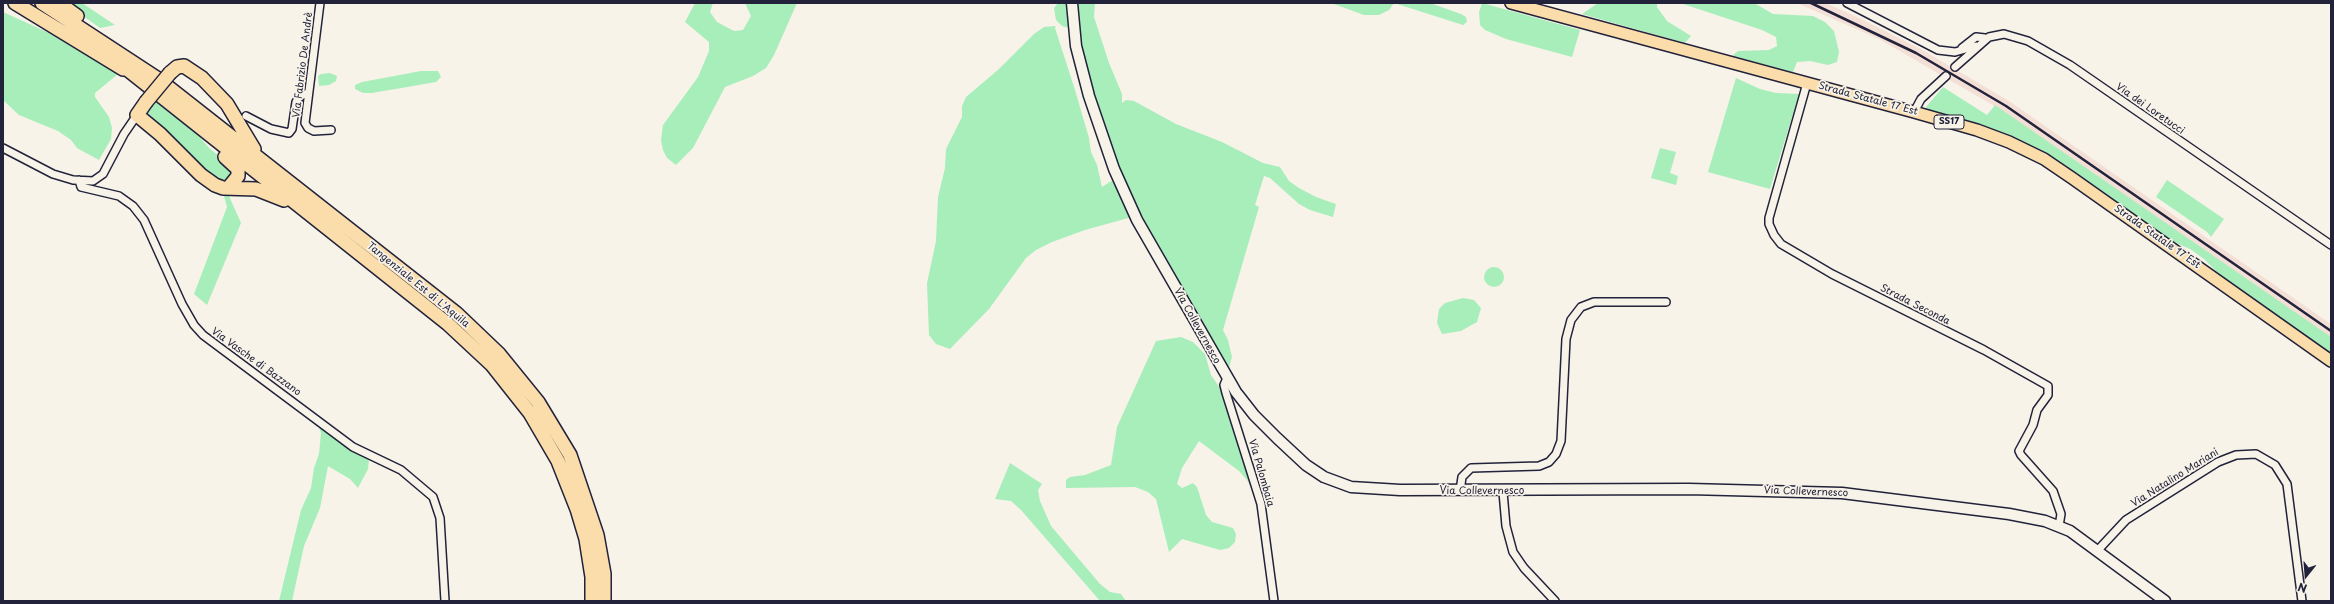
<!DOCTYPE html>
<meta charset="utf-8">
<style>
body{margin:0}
#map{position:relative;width:2334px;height:604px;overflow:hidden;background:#f7f3e8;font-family:"Playpen Sans",sans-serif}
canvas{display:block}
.frame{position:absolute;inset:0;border:4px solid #22223b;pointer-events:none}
.north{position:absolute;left:2286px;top:556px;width:40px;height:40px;-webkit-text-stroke:3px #f7f3e8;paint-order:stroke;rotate:197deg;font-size:11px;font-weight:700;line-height:16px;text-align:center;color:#22223b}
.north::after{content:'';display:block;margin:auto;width:14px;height:18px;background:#22223b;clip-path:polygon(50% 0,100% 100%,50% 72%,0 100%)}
</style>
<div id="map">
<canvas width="2334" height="604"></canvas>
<div class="frame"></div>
<div class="north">N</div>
</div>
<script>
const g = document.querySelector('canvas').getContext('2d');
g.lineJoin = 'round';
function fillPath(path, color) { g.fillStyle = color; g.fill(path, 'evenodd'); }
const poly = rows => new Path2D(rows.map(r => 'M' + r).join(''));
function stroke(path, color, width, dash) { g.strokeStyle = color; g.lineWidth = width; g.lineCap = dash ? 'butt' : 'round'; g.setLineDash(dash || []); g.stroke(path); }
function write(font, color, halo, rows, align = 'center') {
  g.font = font + ' "Playpen Sans",sans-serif'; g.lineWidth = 3.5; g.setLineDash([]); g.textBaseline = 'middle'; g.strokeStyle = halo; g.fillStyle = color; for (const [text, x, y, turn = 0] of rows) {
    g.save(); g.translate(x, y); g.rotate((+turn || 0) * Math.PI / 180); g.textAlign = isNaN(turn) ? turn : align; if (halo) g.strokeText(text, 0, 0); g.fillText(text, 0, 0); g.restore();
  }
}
fillPath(poly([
 [1797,3,1825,3,1853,15,1919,48,2009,101,2331,324,2331,338,2003,111,1879,39]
]), '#f3dfd6');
fillPath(poly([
 [65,3,82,3,115,25,100,28],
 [695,3,713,3,710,12,717,22,734,31,743,30,751,16,745,3,797,3,774,55,766,68,753,76,725,87,693,148,676,165,667,158,663,150,661,140,663,125,698,77,709,51,709,42,685,22],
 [1058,3,1068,3,1069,28,1062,26,1056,20,1054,8],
 [1077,3,1095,3,1094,17,1098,29,1109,63,1122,94,1122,103,1126,100,1134,101,1176,124,1222,142,1263,163,1280,167,1289,181,1299,188,1316,197,1336,204,1333,217,1310,210,1299,204,1270,178,1264,176,1255,205,1259,207,1223,330,1228,340,1232,357,1228,371,1141,217,1122,177,1093,94,1081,51],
 [1331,3,1430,3,1461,14,1466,17,1467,22,1463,25,1394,3,1389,10,1379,15,1364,15],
 [1482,3,1580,30,1572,57,1506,39,1485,30,1480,25,1479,12],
 [1598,3,1657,3,1657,7,1667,21,1691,36,1685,43,1582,14],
 [1680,3,1754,3,1773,14,1813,16,1825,22,1834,31,1839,52,1837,62,1828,65,1810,61,1797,62,1793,72,1732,56,1738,51,1769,50,1777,46,1776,37,1762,30],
 [3,12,49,33,118,74,95,93,95,97,109,117,112,128,111,139,99,160,77,148,71,140,58,131,19,115,3,100],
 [1056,26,1055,28,1075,90,1089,138,1091,152,1097,165,1102,187,1116,178,1132,217,1085,230,1052,242,1036,250,1026,258,989,309,950,349,936,344,929,335,927,283,936,241,938,197,945,168,946,149,962,117,962,106,966,97,999,69,1034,34,1044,27],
 [421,71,438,71,441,77,436,82,372,93,363,93,355,89,355,85,362,82],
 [330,73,337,76,336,81,329,85,319,86,318,76,321,74],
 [1736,78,1760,89,1776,93,1799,94,1770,189,1708,172],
 [1943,87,1987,115,1995,105,2331,337,2331,358,2231,286,2204,259,2190,249,2156,234,2057,164,1932,114,1926,107],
 [156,102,198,135,209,148,229,164,233,170,232,181,219,182,161,130,147,112],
 [1660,148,1676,152,1670,173,1678,176,1676,185,1651,178],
 [2167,180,2224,219,2211,237,2207,232,2156,197],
 [224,196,229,196,241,223,207,305,194,294,227,207],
 '1484 277a10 10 0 1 1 20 0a10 10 0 1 1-20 0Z',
 [1463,298,1474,300,1481,308,1477,322,1461,331,1442,334,1437,323,1439,309,1445,303],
 [1181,337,1193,342,1205,354,1211,375,1220,388,1232,419,1255,493,1247,480,1239,471,1199,441,1182,468,1177,484,1182,488,1193,483,1197,487,1206,515,1212,522,1233,528,1236,534,1235,542,1229,548,1220,550,1182,539,1169,552,1156,499,1148,492,1135,487,1066,488,1066,480,1070,477,1085,475,1111,465,1117,427,1156,341],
 [318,425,369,459,368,469,358,488,350,479,328,466,320,508,304,546,292,601,279,601,301,510,311,488,314,468,319,454,321,433],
 [1010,463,1042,484,1038,490,1040,501,1051,526,1100,584,1110,592,1121,594,1126,601,1100,601,1021,510,1011,501,995,499]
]), '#a7eebb');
const street = poly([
 [320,3,305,123,308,128,314,131,331,130],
 [1847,3,1938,50,1955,52,1976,46],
 [1962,48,1976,37,1985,38],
 [1955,67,1989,37,2004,34,2028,41,2070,65,2331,245],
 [1807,83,1769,218,1769,224,1774,235,1781,244,1832,274,1984,350,2048,386,2048,395,2037,410,2033,425,2019,451,2021,455,2053,491,2061,514,2059,526],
 [1914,112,1921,99,1946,76],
 [246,116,271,129,289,133,292,129,296,102,300,96,308,93],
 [3,148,53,174,73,180,93,181,103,174,124,134,137,115],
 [79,180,81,187,119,196,133,206,144,220,182,304,194,325,203,335,353,447,401,470,433,497,440,518,445,601],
 [1227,378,1224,385,1226,393,1261,504,1274,601],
 [1460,491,1462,477,1471,468,1539,466,1549,462,1556,454,1561,441,1566,339,1571,320,1581,307,1594,302,1666,302],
 [1503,492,1506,526,1513,552,1524,568,1555,601],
 [2098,550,2126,520,2218,462,2236,455,2256,454,2275,465,2287,484,2302,601]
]);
const secondary = poly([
 [1072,3,1076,46,1089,96,1114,169,1137,220,1236,392,1254,415,1277,438,1306,465,1324,477,1351,487,1400,490,1689,489,1842,493,2009,514,2045,521,2070,531,2165,601]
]);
const primary = poly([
 [1511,3,1914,112,1977,130,2009,142,2044,159,2072,178,2331,361]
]);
const highway = poly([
 [15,3,123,69],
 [42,3,158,79,456,313,499,354,538,402,570,455,597,535,604,574,604,601],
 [59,3,77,16],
 [118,62,448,324,492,365,530,413,558,461,577,509,586,539,592,577,592,601],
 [170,73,177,67,184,66,202,78,227,104,254,149],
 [146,102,137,115,160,134,201,175,215,185,223,188,256,189,284,200],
 [225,157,238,169,238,176,229,187]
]);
stroke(street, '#22223b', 10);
stroke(secondary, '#22223b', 13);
stroke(primary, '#22223b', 14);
stroke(highway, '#22223b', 16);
stroke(street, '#f7f3e8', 7);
stroke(secondary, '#f7f3e8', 10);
stroke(primary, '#faddab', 11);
stroke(highway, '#faddab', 13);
stroke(poly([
 [1811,3,1916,53,2006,106,2331,331]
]), '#22223b', 2.5);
const highwayBridge = poly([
 [146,102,170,73]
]);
stroke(highwayBridge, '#22223b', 16, []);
stroke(highwayBridge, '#faddab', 13);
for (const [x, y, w] of [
 [1949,122,30]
]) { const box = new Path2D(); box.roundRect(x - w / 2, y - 7, w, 14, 3); g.fillStyle = '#f7f3e8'; g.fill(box); stroke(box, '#22223b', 1); }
write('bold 9px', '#22223b', null, [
 ["SS17",1949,122]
]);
write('10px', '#22223b', '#f7f3e8', [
 ["Via Fabrizio De Andrè",303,65,-83],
 ["Strada Statale 17 Est",1868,99,15],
 ["Via dei Loretucci",2150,109,35],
 ["Strada Statale 17 Est",2157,237,35],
 ["Tangenziale Est di L'Aquila",418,285,39],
 ["Strada Seconda",1915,305,27],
 ["Via Collevernesco",1197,326,61],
 ["Via Vasche di Bazzano",256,362,36],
 ["Via Palombaia",1261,473,74],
 ["Via Natalino Mariani",2175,478,-32],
 ["Via Collevernesco",1482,491],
 ["Via Collevernesco",1806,492,2]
]);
</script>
